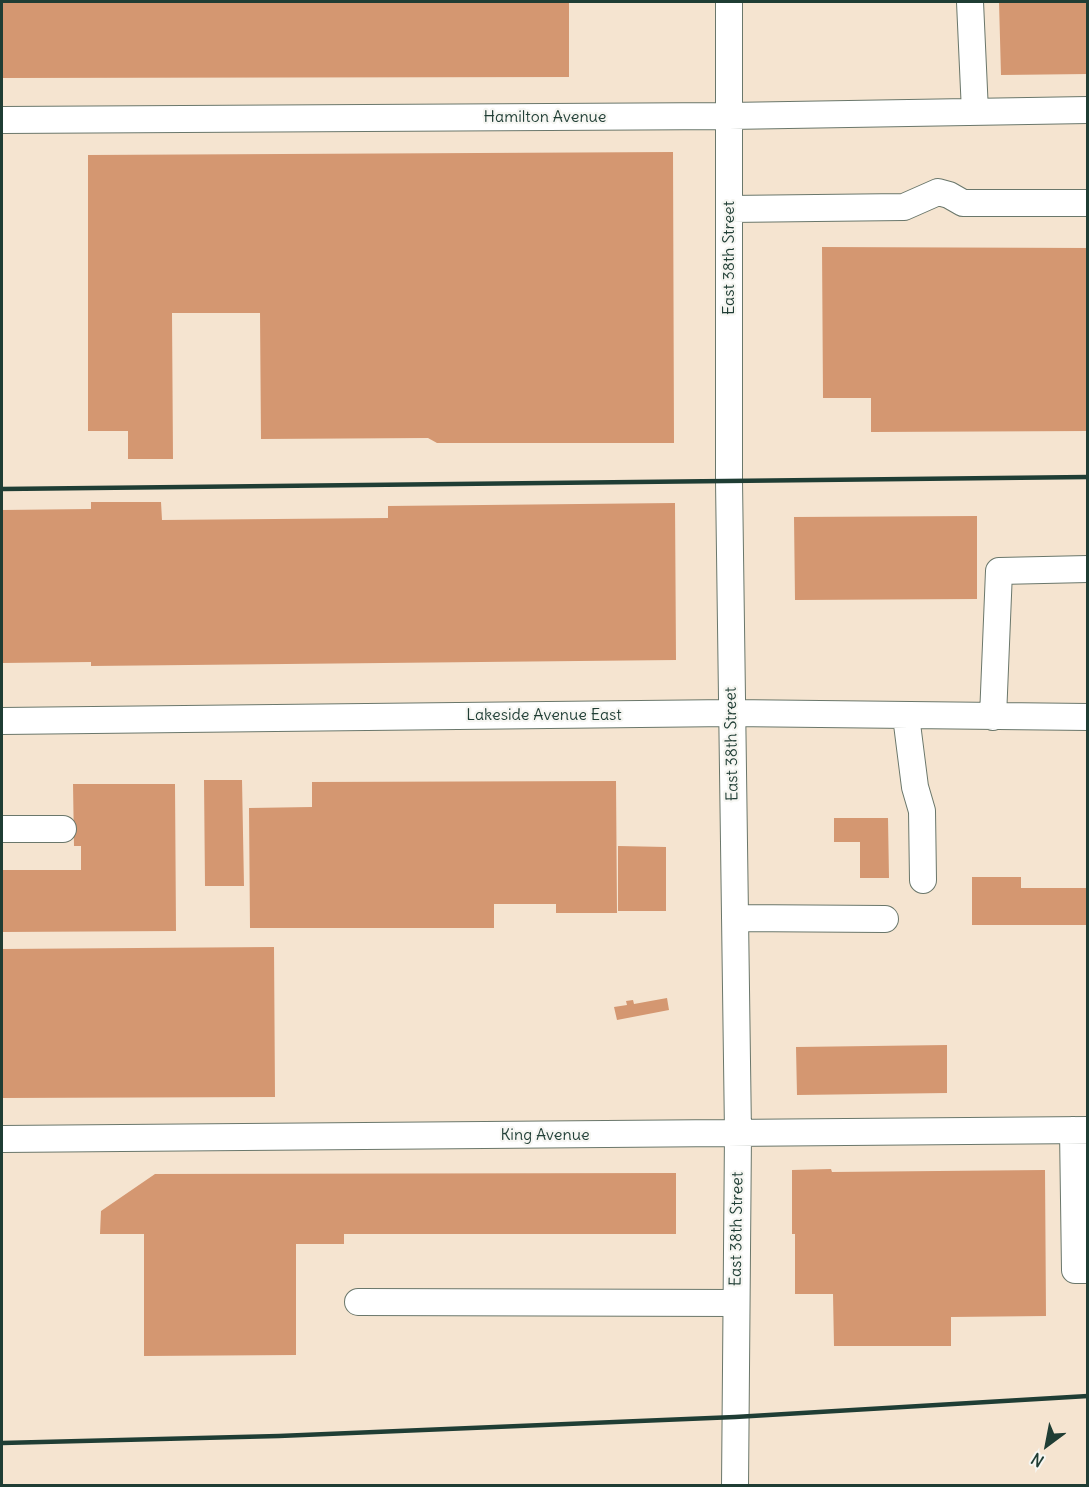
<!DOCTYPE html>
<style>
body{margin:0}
#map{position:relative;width:1089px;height:1487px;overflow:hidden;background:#f5e4d0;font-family:Delius,sans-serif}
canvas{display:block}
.frame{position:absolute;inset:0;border:3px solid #1f3d34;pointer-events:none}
.north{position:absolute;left:1017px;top:1415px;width:60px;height:60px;-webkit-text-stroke:4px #f6f6f2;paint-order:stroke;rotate:212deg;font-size:16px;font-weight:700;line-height:24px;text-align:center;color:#1f3d34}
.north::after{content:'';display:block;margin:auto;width:21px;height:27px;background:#1f3d34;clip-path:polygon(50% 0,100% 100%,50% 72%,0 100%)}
</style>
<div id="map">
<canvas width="1089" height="1487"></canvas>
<div class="frame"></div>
<div class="north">N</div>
</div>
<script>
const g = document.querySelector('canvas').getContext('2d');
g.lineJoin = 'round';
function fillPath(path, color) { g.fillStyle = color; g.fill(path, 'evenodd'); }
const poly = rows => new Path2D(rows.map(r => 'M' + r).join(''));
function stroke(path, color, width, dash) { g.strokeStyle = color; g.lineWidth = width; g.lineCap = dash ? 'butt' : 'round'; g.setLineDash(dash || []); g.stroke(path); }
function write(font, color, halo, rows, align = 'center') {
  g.font = font + ' Delius,sans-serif'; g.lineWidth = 4.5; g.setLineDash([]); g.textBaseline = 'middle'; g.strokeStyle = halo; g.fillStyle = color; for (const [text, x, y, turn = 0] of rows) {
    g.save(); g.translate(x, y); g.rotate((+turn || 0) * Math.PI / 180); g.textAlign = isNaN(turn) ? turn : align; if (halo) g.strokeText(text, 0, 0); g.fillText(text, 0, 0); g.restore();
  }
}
fillPath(poly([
 [2,2,569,2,569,77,2,78],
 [999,2,1088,2,1088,74,1001,75],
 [673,152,674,443,437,443,428,438,261,439,260,313,172,313,173,459,128,459,128,431,88,431,88,155],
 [822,247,1088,248,1088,431,871,432,871,398,823,398],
 [91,502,161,502,162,520,388,518,388,506,675,503,676,660,91,666,91,662,2,663,2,510,91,509],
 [977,516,977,599,795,600,794,517],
 [204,780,242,780,244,886,205,886],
 [616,781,617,913,556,913,556,904,494,904,494,928,250,928,249,808,312,807,312,782],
 [73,784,175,784,176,931,2,932,2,870,81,870,81,846,74,846],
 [834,818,888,818,889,878,860,878,860,842,834,842],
 [618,846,666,847,666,911,618,911],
 [972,877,1021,877,1021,888,1088,888,1088,925,972,925],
 [274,947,275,1097,2,1098,2,949],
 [667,998,669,1010,617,1020,614,1007,627,1005,626,1001,633,1000,634,1004],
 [947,1045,947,1093,797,1095,796,1047],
 [831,1169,832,1172,1045,1170,1046,1316,951,1317,951,1346,834,1346,833,1294,795,1294,795,1234,792,1234,792,1170],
 [676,1173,676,1234,344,1234,344,1244,296,1244,296,1355,144,1356,144,1234,100,1234,101,1211,155,1174]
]), '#d49771');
const minor = poly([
 [729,2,729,481,738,1133,735,1486],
 [970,2,975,112],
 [2,120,729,116,1088,110],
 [729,209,904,207,938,192,949,195,963,203,1088,203],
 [906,716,915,787,922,811,923,880],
 [993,717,999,571,1088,569],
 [2,721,731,713,1088,717],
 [2,829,63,829],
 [735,918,885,919],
 [1073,1130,1075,1270,1088,1270],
 [2,1139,1088,1130],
 [358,1302,736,1303]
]);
stroke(minor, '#6a776b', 28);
stroke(minor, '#fff', 26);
stroke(poly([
 [2,489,1088,477],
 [2,1443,279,1436,735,1417,1088,1396]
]), '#1f3d34', 4.5);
write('16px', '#1f3d34', '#f6f6f2', [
 ["Hamilton Avenue",545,117],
 ["East 38th Street",729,258,-90],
 ["Lakeside Avenue East",544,715],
 ["East 38th Street",732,744,-91],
 ["King Avenue",545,1135],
 ["East 38th Street",737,1229,-89]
]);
</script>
